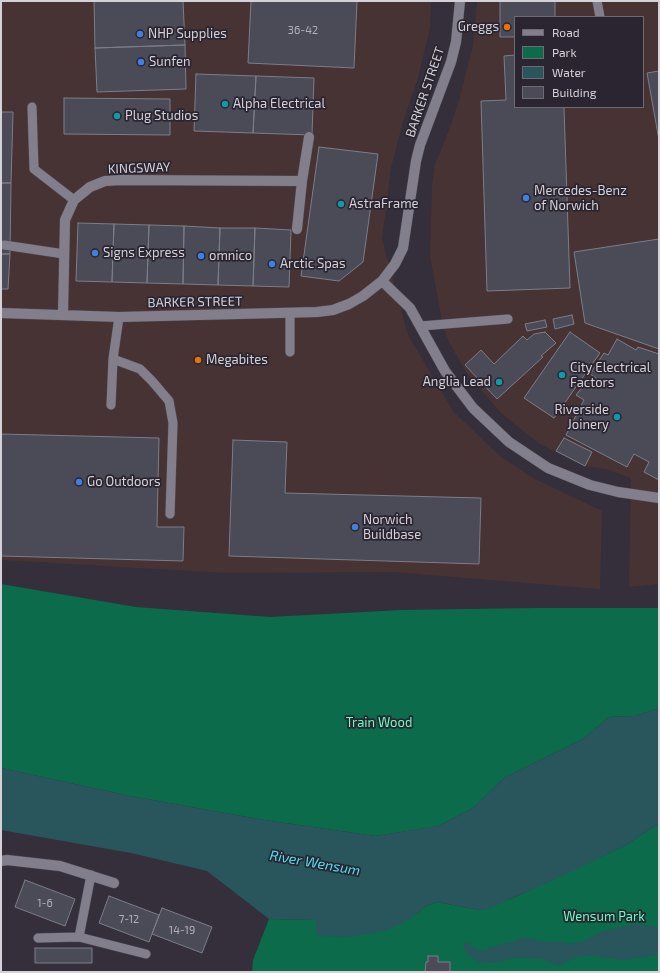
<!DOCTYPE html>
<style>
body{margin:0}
#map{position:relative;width:660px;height:973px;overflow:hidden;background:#342f3a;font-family:"Exo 2",sans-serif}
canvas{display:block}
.frame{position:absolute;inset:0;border:2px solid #d4d1d8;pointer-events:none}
.legend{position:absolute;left:514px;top:16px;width:130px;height:92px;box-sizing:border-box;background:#2a2530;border:1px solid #6e6a73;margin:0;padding:5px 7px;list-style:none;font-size:12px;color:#d4d1d8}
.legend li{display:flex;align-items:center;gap:8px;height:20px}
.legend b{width:20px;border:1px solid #6e6a73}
</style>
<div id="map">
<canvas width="660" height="973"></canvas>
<div class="frame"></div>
<ul class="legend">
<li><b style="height:5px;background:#837e8b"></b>Road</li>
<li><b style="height:11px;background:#0b6b4a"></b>Park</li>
<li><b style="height:11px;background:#29565c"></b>Water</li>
<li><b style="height:11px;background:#4b4b58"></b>Building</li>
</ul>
</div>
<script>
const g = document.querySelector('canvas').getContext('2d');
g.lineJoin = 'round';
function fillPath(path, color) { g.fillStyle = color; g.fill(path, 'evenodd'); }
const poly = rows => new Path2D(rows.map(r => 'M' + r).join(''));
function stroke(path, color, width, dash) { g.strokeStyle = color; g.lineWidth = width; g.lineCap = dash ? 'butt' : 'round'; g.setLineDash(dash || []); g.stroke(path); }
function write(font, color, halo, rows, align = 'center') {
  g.font = font + ' "Exo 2",sans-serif'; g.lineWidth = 3.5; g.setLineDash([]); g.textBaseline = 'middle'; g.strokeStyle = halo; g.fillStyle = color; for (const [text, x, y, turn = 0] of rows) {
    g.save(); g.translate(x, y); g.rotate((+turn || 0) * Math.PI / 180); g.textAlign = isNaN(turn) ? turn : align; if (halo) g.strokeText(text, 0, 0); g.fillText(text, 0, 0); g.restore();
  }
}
fillPath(poly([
 [1,1,431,1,430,28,418,78,403,122,391,168,382,239,408,335,453,411,500,456,533,478,602,511,600,589,393,572,225,573,1,560],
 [477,1,659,1,659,584,629,587,631,478,606,469,585,466,538,443,500,412,466,372,449,342,443,326,430,256,432,186,435,164,449,130,459,100,473,46],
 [515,17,643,17,643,107,515,107]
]), '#473334');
fillPath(poly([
 [1,584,136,607,270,617,401,610,534,608,659,608,659,708,635,716,609,717,583,739,504,778,473,808,438,826,408,831,375,836,264,820,130,796,1,768],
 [659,823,659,972,252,972,253,960,269,919,316,920,316,933,418,913,426,906,437,902,480,910,515,897,626,845]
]), '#0b6b4a');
fillPath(poly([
 [659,708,659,823,626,845,549,882,487,909,480,910,437,902,426,906,418,913,400,925,381,932,345,937,319,936,316,933,316,920,269,919,207,871,131,853,1,830,1,768,130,796,264,820,375,836,438,826,473,808,504,778,583,739,609,717,635,716],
 [637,924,659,927,659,955,623,960,594,956,580,956,557,966,551,962,542,959,515,958,492,963,478,962,466,953,463,945,467,942,478,951,484,950,504,943,509,943,521,938,529,938,540,941,563,942,568,944,584,941,598,933,607,930]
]), '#29565c');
const building = poly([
 [94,1,183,1,185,45,95,48,94,1],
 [251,1,357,1,354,68,248,63,251,1],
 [500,1,555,1,555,17,515,17,515,37,500,37,500,1],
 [185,45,186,89,97,92,95,48,185,45],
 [515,55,515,107,564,107,570,288,487,291,481,101,506,100,504,56,515,55],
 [659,71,659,140,647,73,659,71],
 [196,74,256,76,253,133,194,131,196,74],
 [256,76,314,78,312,135,253,133,256,76],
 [64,98,170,99,170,135,64,134,64,98],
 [1,112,13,112,11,183,1,183,1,112],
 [319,147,378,154,363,262,339,281,301,276,319,147],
 [1,183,11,183,10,254,1,254,1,183],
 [78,223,114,224,112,282,76,281,78,223],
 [114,224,149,225,147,283,112,282,114,224],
 [149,225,184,226,183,284,147,283,149,225],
 [184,226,220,228,218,285,183,284,184,226],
 [220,228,255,228,253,286,218,285,220,228],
 [255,228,291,230,289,287,253,286,255,228],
 [659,239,659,349,585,323,574,252,659,239],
 [1,254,10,254,8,289,1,289,1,254],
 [572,315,574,324,555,329,553,319,572,315],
 [545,320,547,327,527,331,525,324,545,320],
 [545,332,556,343,541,356,543,357,497,399,465,365,481,350,494,364,523,336,527,340,534,334,545,332],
 [570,332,600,353,554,418,524,398,570,332],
 [617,339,636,350,638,347,659,354,659,480,644,472,649,462,634,454,627,467,566,435,584,400,576,395,588,380,593,383,596,378,590,374,604,353,608,355,617,339],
 [1,434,159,438,157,527,184,527,183,561,1,556,1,434],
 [564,438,592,452,585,466,556,451,564,438],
 [233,440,287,442,285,493,481,498,479,564,229,556,233,440],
 [25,880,75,899,65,926,15,907,25,880],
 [109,896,159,915,149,942,99,923,109,896],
 [162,908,212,927,202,953,152,934,162,908],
 [35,948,92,948,92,963,35,963,35,948],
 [428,956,438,956,438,962,450,962,450,972,425,972,426,962,428,962,428,956]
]);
fillPath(building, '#4b4b58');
stroke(building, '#7c7d8a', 1);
const service = poly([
 [597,1,600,17],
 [32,107,34,169,74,200],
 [4,245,64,254],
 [290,313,290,352],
 [421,326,508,319],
 [113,359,140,369,152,381,169,401,173,423,170,514],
 [111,405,113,359,119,317],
 [79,937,146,954],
 [38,938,79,937,91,875]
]);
const minor = poly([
 [302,181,309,137],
 [382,281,410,308,445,371,473,408,509,442,548,468,590,485,618,492,659,498],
 [1,313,119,317,317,312,333,310,349,304,363,296,382,281,395,264,403,248,416,161,420,145,451,62,456,42,460,1],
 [63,314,65,220,74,200,90,187,105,181,121,180,302,181,297,229],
 [1,861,7,860,60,866,114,883]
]);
stroke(service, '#4f4b54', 10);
stroke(minor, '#4f4b54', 11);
stroke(service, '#837e8b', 9);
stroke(minor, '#837e8b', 10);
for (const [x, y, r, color] of [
 [507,27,4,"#e8710a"],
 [140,34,4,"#3f7fe0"],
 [141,62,4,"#3f7fe0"],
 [225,104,4,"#0f9aa8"],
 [117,116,4,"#0f9aa8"],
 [526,198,4,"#3f7fe0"],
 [341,204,4,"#0f9aa8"],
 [95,253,4,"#3f7fe0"],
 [201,256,4,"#3f7fe0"],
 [272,264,4,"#3f7fe0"],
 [198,360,4,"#e8710a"],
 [562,375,4,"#0f9aa8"],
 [499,382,4,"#0f9aa8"],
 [617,417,4,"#0f9aa8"],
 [79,482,4,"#3f7fe0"],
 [355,527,4,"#3f7fe0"]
]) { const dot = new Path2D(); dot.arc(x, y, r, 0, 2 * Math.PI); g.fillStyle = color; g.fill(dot); stroke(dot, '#2a2530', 1.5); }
write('11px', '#b2b0b8', null, [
 ["36-42",303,30],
 ["1-6",45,903],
 ["7-12",129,919],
 ["14-19",182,930]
]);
write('13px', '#d4d1d8', '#2a2530', [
 ["Greggs",499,27,"right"],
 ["NHP Supplies",148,34],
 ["Sunfen",149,62],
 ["Alpha Electrical",233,104],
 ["Plug Studios",125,116],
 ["Mercedes-Benz",534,191],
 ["of Norwich",534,206],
 ["AstraFrame",349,204],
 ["Signs Express",103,253],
 ["omnico",209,256],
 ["Arctic Spas",280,264],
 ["Megabites",206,360],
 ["City Electrical",570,368],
 ["Factors",570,383],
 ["Anglia Lead",491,382,"right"],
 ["Riverside",609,410,"right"],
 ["Joinery",609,425,"right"],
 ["Go Outdoors",87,482],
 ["Norwich",363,520],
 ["Buildbase",363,535]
], 'left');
write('13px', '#d4d1d8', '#2a2530', [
 ["BARKER STREET",425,92,-71],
 ["KINGSWAY",139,168,-2],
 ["BARKER STREET",195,302,-1]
]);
write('13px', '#69ffc0', '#2a2530', [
 ["Train Wood",379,723],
 ["Wensum Park",604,917]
]);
write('italic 14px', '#4ce1f3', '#2a2530', [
 ["River Wensum",315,863,10]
]);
</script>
